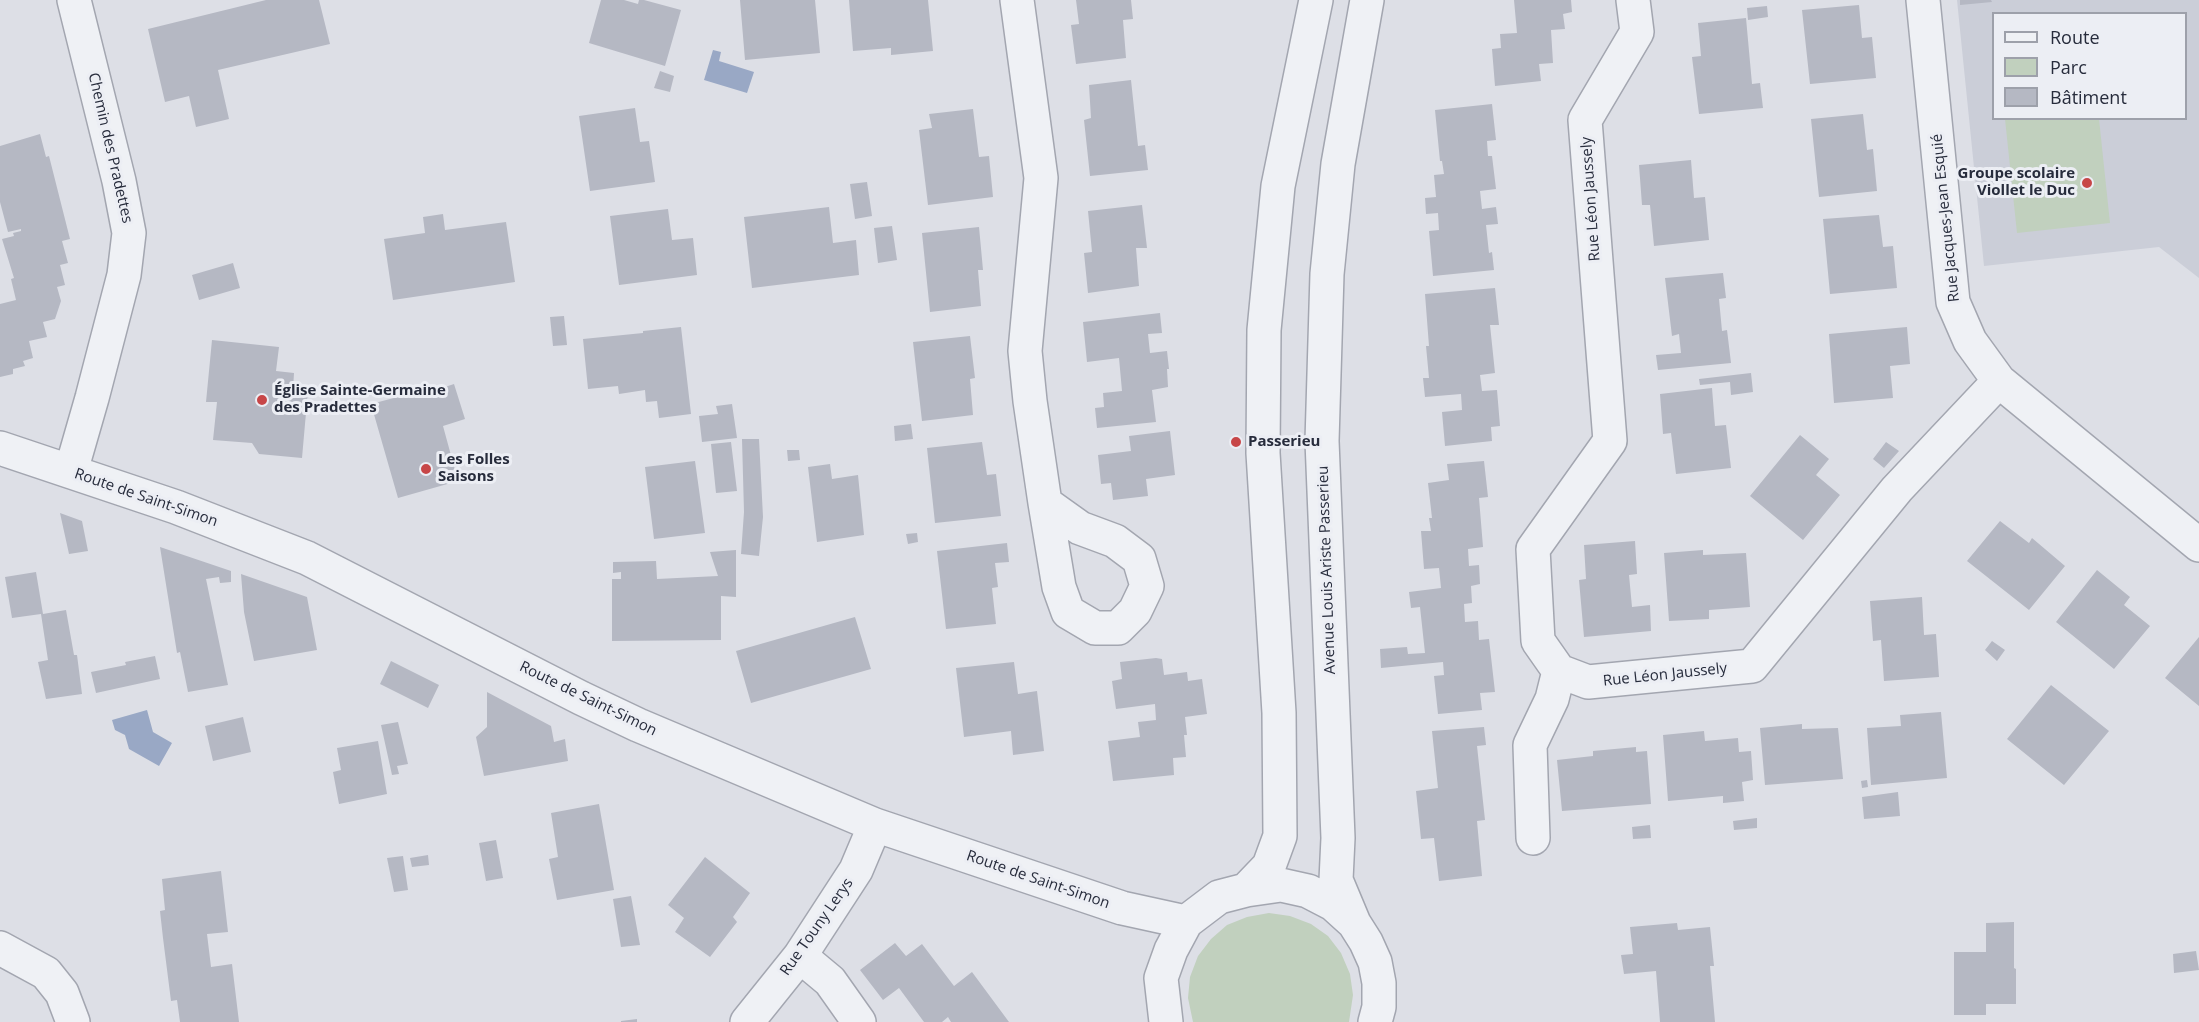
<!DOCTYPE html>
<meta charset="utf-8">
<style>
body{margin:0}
#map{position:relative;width:2199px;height:1022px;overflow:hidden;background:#dddfe6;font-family:"Open Sans",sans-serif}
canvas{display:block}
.legend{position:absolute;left:1992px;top:12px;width:195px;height:108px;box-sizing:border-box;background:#eceef4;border:2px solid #9da0aa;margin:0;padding:8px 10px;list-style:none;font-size:18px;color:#272c3c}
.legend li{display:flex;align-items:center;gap:12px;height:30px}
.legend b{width:30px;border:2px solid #9da0aa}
</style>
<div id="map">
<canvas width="2199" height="1022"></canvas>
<ul class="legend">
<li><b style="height:8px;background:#eff1f5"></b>Route</li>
<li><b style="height:16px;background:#c1d0be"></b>Parc</li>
<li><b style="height:16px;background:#b5b8c3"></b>Bâtiment</li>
</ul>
</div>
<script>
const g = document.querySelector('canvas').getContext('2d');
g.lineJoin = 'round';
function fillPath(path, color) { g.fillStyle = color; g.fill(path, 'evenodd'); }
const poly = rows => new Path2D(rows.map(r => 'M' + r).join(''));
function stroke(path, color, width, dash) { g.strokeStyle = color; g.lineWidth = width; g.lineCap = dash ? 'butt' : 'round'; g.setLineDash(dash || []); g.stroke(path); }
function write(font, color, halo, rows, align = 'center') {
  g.font = font + ' "Open Sans",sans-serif'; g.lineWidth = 6; g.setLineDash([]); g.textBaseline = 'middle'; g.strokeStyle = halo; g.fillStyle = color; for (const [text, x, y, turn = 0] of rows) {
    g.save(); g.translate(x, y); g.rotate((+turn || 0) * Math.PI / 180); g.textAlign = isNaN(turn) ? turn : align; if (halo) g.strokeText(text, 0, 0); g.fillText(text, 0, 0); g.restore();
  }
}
fillPath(poly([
 [1957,0,2199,0,2199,278,2159,247,1984,266],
 [1994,14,2186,14,2186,118,1994,118]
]), '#cbced8');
fillPath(poly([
 [2005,119,2099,119,2110,223,2017,233],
 [1269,913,1290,916,1311,924,1328,936,1341,953,1350,974,1353,995,1349,1022,1193,1022,1188,998,1190,977,1198,956,1211,939,1227,925,1247,917]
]), '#c1d0be');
fillPath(poly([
 [713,50,721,52,719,61,754,72,747,93,704,80],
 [147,710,153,732,172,743,159,766,129,749,125,735,115,730,112,720]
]), '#99a8c5');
fillPath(poly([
 [266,0,319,0,330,44,218,70,229,119,196,127,189,96,165,102,148,29],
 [601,0,624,0,638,4,639,0,644,0,681,10,665,66,589,43],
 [740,0,815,0,820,53,745,60],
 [849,0,928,0,933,51,891,55,891,48,853,51],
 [1076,0,1131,0,1133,19,1123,20,1126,58,1076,64,1071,25,1079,24],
 [1514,0,1571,0,1572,12,1563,14,1565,29,1551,30,1553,63,1539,64,1541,81,1495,86,1492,49,1501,48,1500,34,1517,33],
 [1960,0,1991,0,1992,2,1960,5],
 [1859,5,1862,38,1872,37,1876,78,1810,84,1802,10],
 [1767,6,1768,17,1748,20,1747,8],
 [1746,18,1752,84,1760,83,1763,108,1699,114,1692,57,1701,56,1698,23],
 [660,71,674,76,670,92,654,88],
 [1131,80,1138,146,1145,145,1148,170,1090,176,1084,120,1091,118,1089,85],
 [1492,104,1496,140,1487,141,1488,156,1492,156,1496,189,1480,191,1482,209,1496,207,1498,224,1486,225,1489,253,1492,252,1494,270,1433,276,1429,231,1439,230,1438,213,1426,214,1425,198,1436,197,1434,175,1444,174,1442,161,1440,161,1435,110],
 [635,108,640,142,649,141,655,182,590,191,579,116],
 [973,109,979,157,989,156,993,197,928,205,919,130,932,128,929,114],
 [1863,114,1867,150,1873,149,1877,191,1819,197,1811,119],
 [40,134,46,157,49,156,70,239,62,241,68,263,60,265,65,285,57,287,61,301,55,319,43,322,47,337,29,341,33,358,23,361,25,366,13,369,13,374,0,377,0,304,16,300,11,279,14,278,2,239,14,236,13,233,21,231,21,229,8,232,0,202,0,146],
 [1691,160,1694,198,1705,197,1709,240,1654,246,1650,205,1642,205,1639,165],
 [867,182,872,216,855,219,850,184],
 [1142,205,1147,248,1136,248,1139,286,1088,293,1084,253,1092,252,1088,211],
 [829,207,833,243,856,240,859,275,752,288,744,217],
 [668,209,672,240,693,238,697,275,619,285,610,216],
 [443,214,445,230,506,222,515,282,393,300,384,239,425,233,423,217],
 [1879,215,1883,247,1893,246,1897,288,1830,294,1823,219],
 [892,226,897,260,878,263,874,228],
 [979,227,983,270,978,270,981,306,930,312,922,233],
 [233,263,240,288,199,300,192,275],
 [1723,273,1726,298,1719,299,1722,331,1727,330,1731,363,1658,370,1656,355,1681,353,1679,334,1672,336,1665,278],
 [1495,288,1499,325,1490,325,1495,373,1480,375,1482,391,1497,390,1500,426,1491,427,1492,441,1445,446,1442,412,1462,410,1461,394,1425,397,1423,378,1429,378,1426,346,1429,346,1425,294],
 [1160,313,1162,333,1148,334,1150,353,1167,351,1169,369,1167,369,1168,387,1152,390,1156,422,1097,428,1095,408,1104,407,1103,393,1122,391,1119,358,1087,362,1083,322],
 [564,316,567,345,553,346,550,317],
 [681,327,691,414,659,418,657,401,646,402,645,390,619,394,618,386,588,389,583,339,643,333,643,331],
 [1907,327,1910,364,1890,366,1893,398,1834,403,1829,334],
 [970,336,975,378,970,379,973,415,922,421,913,342],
 [212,340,279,347,276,371,294,373,293,389,308,390,302,458,259,454,252,443,213,440,217,402,206,402],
 [1751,373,1753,392,1731,395,1730,382,1700,385,1699,379],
 [454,384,465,419,443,426,458,481,398,498,371,404,432,388,433,391],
 [1712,388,1715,426,1726,425,1731,468,1676,474,1671,433,1663,434,1660,394],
 [732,404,737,438,702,442,699,416,718,414,716,406],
 [911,424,913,439,895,441,894,426],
 [1170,431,1175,475,1146,479,1148,496,1113,500,1111,483,1101,484,1098,455,1131,451,1129,436],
 [1800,435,1829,459,1816,475,1840,495,1803,540,1750,496],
 [742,439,759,439,763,517,759,556,741,554,744,512],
 [731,442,737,491,716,493,711,444],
 [982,442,987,475,996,474,1001,516,935,523,927,448],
 [1886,442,1899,451,1884,468,1873,459],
 [787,450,799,450,800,460,788,461],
 [695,461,705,533,654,539,645,467],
 [1484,461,1488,497,1479,498,1483,547,1468,549,1469,566,1479,565,1480,584,1471,586,1472,603,1464,604,1465,622,1478,621,1479,640,1489,639,1495,692,1480,693,1482,710,1438,714,1434,676,1444,675,1443,662,1381,668,1380,649,1407,647,1408,654,1425,653,1420,607,1411,608,1409,592,1441,588,1439,568,1424,569,1421,531,1431,531,1429,518,1432,518,1428,483,1449,480,1447,464],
 [830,464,832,479,858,475,864,535,817,542,808,467],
 [60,513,82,521,88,551,69,554],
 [2000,521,2029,543,2032,538,2065,566,2029,610,1967,561],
 [917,533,918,542,908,544,906,534],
 [1635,541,1637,574,1629,575,1632,607,1650,605,1651,631,1584,637,1579,580,1586,579,1584,545],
 [1007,543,1009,562,995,563,998,587,992,588,996,624,946,629,937,551],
 [160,547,231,571,231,582,220,583,219,577,206,579,228,685,188,692,180,652,177,653],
 [736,550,736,597,721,596,721,640,612,641,612,579,621,579,621,572,613,573,613,562,656,561,657,579,718,576,710,552],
 [1703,550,1703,555,1746,553,1750,607,1709,610,1709,619,1669,621,1664,553],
 [2097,570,2130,597,2124,605,2150,626,2114,669,2056,622],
 [36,572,43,614,66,610,74,655,77,655,82,694,46,699,38,662,48,660,41,614,12,618,5,577],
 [241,574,307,597,317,650,254,661,244,612],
 [1922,597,1924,635,1936,634,1939,677,1884,681,1881,640,1873,641,1870,601],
 [855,617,871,669,751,703,736,651],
 [2199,637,2199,706,2165,678],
 [1992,641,2005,650,1997,661,1985,650],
 [155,656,160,679,96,693,91,672,126,665,125,662],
 [1156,658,1162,659,1164,675,1187,672,1188,681,1202,679,1207,714,1185,717,1187,735,1184,735,1186,757,1173,758,1174,775,1113,781,1108,741,1140,737,1138,722,1156,720,1155,704,1116,709,1112,681,1122,679,1120,662],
 [391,661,439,685,428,708,380,684],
 [1014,662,1018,694,1037,691,1044,751,1013,755,1011,731,964,737,956,668],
 [2051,685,2109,731,2064,785,2007,739],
 [487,692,551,726,554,742,565,739,568,761,484,776,476,737,487,727],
 [1941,712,1947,778,1871,785,1867,728,1901,726,1900,715],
 [243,717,251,752,213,761,205,726],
 [398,722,408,764,397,766,399,774,392,775,381,725],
 [1802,724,1802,729,1838,728,1843,779,1765,785,1760,728],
 [1484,727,1486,745,1477,746,1485,820,1477,821,1482,876,1439,881,1434,838,1421,839,1416,791,1438,788,1432,731],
 [1704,731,1705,741,1738,738,1739,752,1751,751,1753,780,1742,782,1744,801,1723,803,1723,796,1668,801,1663,735],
 [378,741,387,794,339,804,333,772,341,770,337,748],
 [1636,747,1636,752,1647,751,1651,804,1562,811,1557,760,1593,756,1593,751],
 [1867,780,1868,787,1862,788,1861,781],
 [1898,792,1900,816,1864,819,1862,797],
 [599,804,614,890,557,900,549,859,558,857,551,813],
 [1757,818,1757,828,1734,830,1733,821],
 [1650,825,1651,838,1633,839,1632,827],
 [496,840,503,878,486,881,479,843],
 [428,855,429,865,412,867,410,858],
 [403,856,408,890,394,892,387,858],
 [705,857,750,893,733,917,737,922,710,957,675,932,684,918,668,905],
 [221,871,228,932,207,934,211,967,232,964,239,1022,180,1022,177,1000,171,1001,163,938,160,911,165,910,162,879],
 [631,896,640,945,621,947,613,899],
 [2014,922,2014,968,2016,969,2016,1004,1986,1004,1986,1015,1954,1015,1954,952,1986,952,1986,923],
 [1677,923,1678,930,1710,927,1714,966,1710,966,1715,1022,1660,1022,1656,971,1624,974,1621,955,1633,954,1630,927],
 [895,943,906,956,922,944,954,986,972,972,1009,1022,951,1022,948,1017,942,1022,924,1022,899,988,883,1000,860,970],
 [2196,951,2199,970,2174,973,2173,954],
 [637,1019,637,1022,621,1022,621,1021]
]), '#b5b8c3');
const minor = poly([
 [1017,0,1041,178,1025,351,1030,401,1045,503,1059,587,1068,612,1095,628,1118,628,1135,611,1147,586,1139,559,1115,541,1080,528,1045,503],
 [1633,0,1637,32,1585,120,1610,441,1533,549,1538,641,1559,671,1588,682,1752,666,1897,489,1999,381],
 [1923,0,1953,302,1970,341,1999,381,2199,545],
 [0,448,176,507,307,558,581,698,638,725,875,825,1122,908,1186,922],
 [71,471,92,398,124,275,129,233,119,181,74,0],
 [1533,838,1530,745,1552,699,1559,671],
 [1246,890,1269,866,1280,836,1279,713,1263,453,1264,330,1278,186,1316,0],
 [1354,923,1336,880,1338,838,1322,441,1327,274,1338,164,1367,0],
 [0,948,46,973,62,993,73,1022],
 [800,956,830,981,859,1022],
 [747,1022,800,956,856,870,875,825],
 [1166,1022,1161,978,1171,950,1186,922,1219,897,1246,890,1281,885,1308,891,1333,904,1354,923,1366,942,1375,962,1379,983,1379,1007,1375,1022]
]);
stroke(minor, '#a3a6b0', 36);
stroke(minor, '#eff1f5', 33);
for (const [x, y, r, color] of [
 [2087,183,6,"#c74648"],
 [262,400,6,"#c74648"],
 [1236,442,6,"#c74648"],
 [426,469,6,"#c74648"]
]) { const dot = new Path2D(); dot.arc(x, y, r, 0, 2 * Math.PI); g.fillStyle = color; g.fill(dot); stroke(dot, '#eceef4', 2); }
write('15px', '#272c3c', '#eceef4', [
 ["Chemin des Pradettes",110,148,77],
 ["Rue Léon Jaussely",1591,199,-94],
 ["Rue Jacques-Jean Esquié",1946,218,-96],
 ["Route de Saint-Simon",146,498,19],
 ["Avenue Louis Ariste Passerieu",1327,570,-92],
 ["Rue Léon Jaussely",1665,675,-6],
 ["Route de Saint-Simon",588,699,26],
 ["Route de Saint-Simon",1038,880,19],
 ["Rue Touny Lerys",817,927,-55]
]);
write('bold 15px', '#272c3c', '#eceef4', [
 ["Groupe scolaire",2075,174,"right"],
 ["Viollet le Duc",2075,191,"right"],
 ["Église Sainte-Germaine",274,391],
 ["des Pradettes",274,408],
 ["Passerieu",1248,442],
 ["Les Folles",438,460],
 ["Saisons",438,477]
], 'left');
</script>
